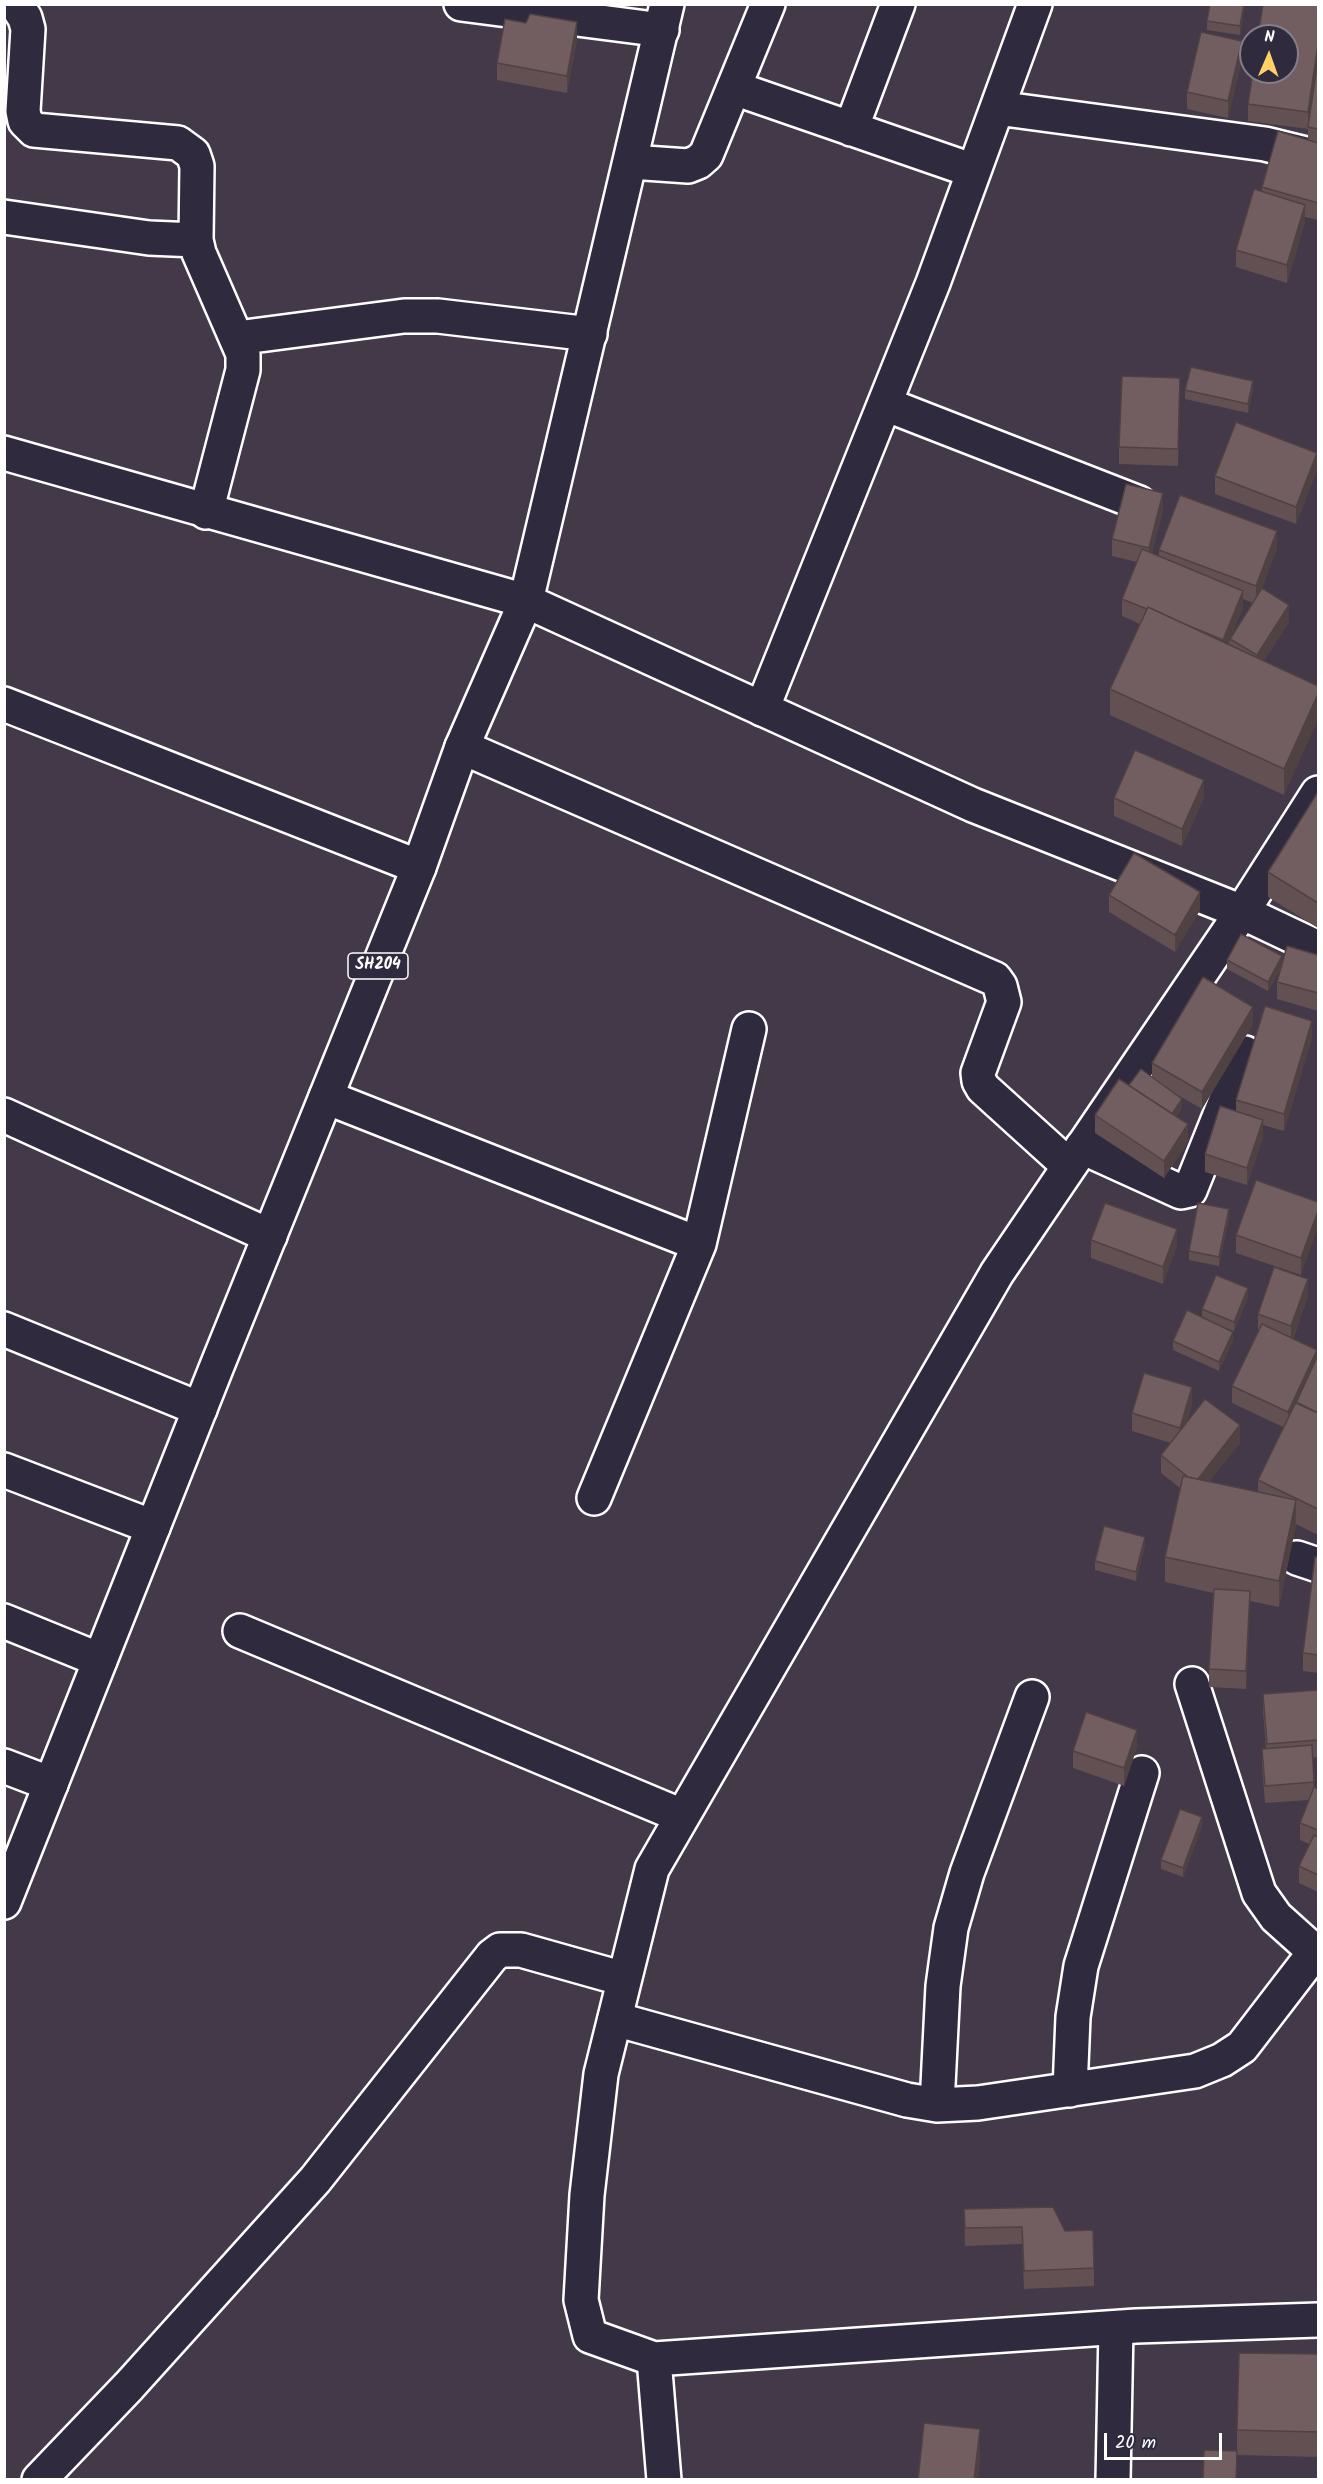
<!DOCTYPE html>
<style>
body{margin:0}
#map{position:relative;width:1323px;height:2484px;overflow:hidden;background:#433948;font-family:Kalam,sans-serif}
canvas{display:block}
.frame{position:absolute;inset:0;border:6px solid #fff;pointer-events:none}
.north{position:absolute;left:1239px;top:24px;width:60px;height:60px;box-sizing:border-box;background:#2f2a3d;border:2px solid #827f8b;border-radius:50%;rotate:2deg;font-size:16px;font-weight:700;line-height:24px;text-align:center;color:#fff}
.north::after{content:'';display:block;margin:auto;width:21px;height:27px;background:#ffd166;clip-path:polygon(50% 0,100% 100%,50% 72%,0 100%)}
.scale{position:absolute;left:1104px;top:2433px;width:118px;height:27px;box-sizing:border-box;border:3px solid #fff;border-top:0;padding-left:8px;font-size:18px;line-height:21px;white-space:nowrap;color:#fff;-webkit-text-stroke:4px #2f2a3d;paint-order:stroke}
</style>
<div id="map">
<canvas width="1323" height="2484"></canvas>
<div class="frame"></div>
<div class="north">N</div>
<div class="scale">20 m</div>
</div>
<script>
const g = document.querySelector('canvas').getContext('2d');
g.lineJoin = 'round';
const poly = rows => new Path2D(rows.map(r => 'M' + r).join(''));
function stroke(path, color, width, dash) { g.strokeStyle = color; g.lineWidth = width; g.lineCap = dash ? 'butt' : 'round'; g.setLineDash(dash || []); g.stroke(path); }
function fillPath(path, color) { g.fillStyle = color; g.fill(path, 'evenodd'); }
function write(font, color, halo, rows, align = 'center') {
  g.font = font + ' Kalam,sans-serif'; g.lineWidth = 4.5; g.setLineDash([]); g.textBaseline = 'middle'; g.strokeStyle = halo; g.fillStyle = color; for (const [text, x, y, turn = 0] of rows) {
    g.save(); g.translate(x, y); g.rotate((+turn || 0) * Math.PI / 180); g.textAlign = isNaN(turn) ? turn : align; if (halo) g.strokeText(text, 0, 0); g.fillText(text, 0, 0); g.restore();
  }
}
const minor = poly([
 [16,4,25,18,28,29,23,111,25,121,34,130,178,143,193,154,197,166,196,240,199,253,243,354,243,370,206,512],
 [461,4,662,30],
 [734,88,974,171],
 [997,108,1265,144,1318,157],
 [851,129,898,4],
 [631,162,688,166,698,162,706,155,768,4],
 [4,217,149,238,196,240],
 [237,338,404,316,438,316,590,334],
 [885,404,1139,503],
 [4,704,419,867],
 [762,709,933,283,1035,4],
 [462,747,995,979,1000,986,1004,1002,978,1073,979,1081,983,1088,1069,1166],
 [326,1097,699,1244],
 [4,1115,270,1236],
 [1082,1147,1181,1192,1190,1190,1245,1053],
 [4,1329,200,1409],
 [4,1470,153,1527],
 [594,1498,699,1244,749,1029],
 [1297,1558,1318,1565],
 [4,1621,100,1660],
 [240,1631,682,1816],
 [1192,1684,1259,1893,1276,1917,1315,1952],
 [4,1766,51,1784],
 [615,2019,907,2100,937,2105,978,2103,1195,2071,1222,2060,1242,2047,1318,1948],
 [1070,2090,1073,2017,1081,1966,1142,1773],
 [937,2105,943,1986,951,1928,967,1873,1032,1697],
 [39,2480,129,2386,315,2180,492,1956,500,1950,521,1950,624,1979],
 [1113,2480,1116,2328]
]);
const tertiary = poly([
 [4,453,526,601,973,805,1242,912,1318,948],
 [1318,793,1242,912,997,1273,652,1869,601,2074,587,2195,581,2300,590,2336,654,2359,1136,2326,1318,2320],
 [654,2359,664,2480]
]);
const primary = poly([
 [4,1902,217,1366,419,867,462,747,526,601,667,4]
]);
stroke(minor, '#fff', 38);
stroke(tertiary, '#fff', 38);
stroke(primary, '#fff', 38);
stroke(minor, '#2f2a3d', 33);
stroke(tertiary, '#2f2a3d', 33);
stroke(primary, '#2f2a3d', 33);
fillPath(poly([
 [1210,4,1245,4,1240,35,1207,30,1207,21],
 [1318,4,1318,220,1305,217,1305,222,1287,283,1236,267,1236,250,1262,192,1262,187,1308,140,1308,129,1248,121,1248,104],
 [577,39,567,93,497,80,497,63],
 [1242,59,1228,118,1187,109,1187,92],
 [1185,390,1253,390,1248,413,1185,399],
 [1180,396,1178,466,1119,464,1119,447],
 [1317,470,1296,524,1215,494,1215,476],
 [1163,510,1152,553,1159,556,1159,550,1277,548,1262,588,1289,622,1264,661,1318,686,1284,795,1110,715,1110,689,1140,624,1122,616,1122,599,1137,562,1112,556,1112,539],
 [1243,599,1253,603,1231,636,1243,608],
 [1318,792,1318,928,1268,897,1268,872],
 [1114,798,1204,798,1182,846,1114,816],
 [1109,895,1200,910,1175,952,1109,912],
 [1318,955,1318,1011,1277,999,1277,982,1282,966,1268,991,1227,969,1227,960,1282,964],
 [1253,1024,1202,1109,1174,1093,1182,1108,1176,1117,1188,1142,1164,1178,1095,1133,1095,1115,1129,1085,1152,1077,1152,1063],
 [1312,1038,1284,1131,1263,1125,1263,1137,1247,1185,1205,1172,1205,1154,1236,1111,1236,1100],
 [1318,1202,1301,1275,1236,1253,1236,1235],
 [1229,1218,1219,1266,1189,1260,1189,1251],
 [1091,1240,1177,1246,1163,1284,1091,1258],
 [1308,1296,1293,1339,1317,1357,1318,1355,1318,1535,1296,1524,1279,1607,1250,1601,1246,1689,1209,1687,1209,1669,1213,1593,1165,1582,1165,1557,1180,1488,1161,1473,1161,1455,1171,1443,1132,1431,1132,1413,1192,1404,1187,1422,1240,1443,1209,1481,1258,1492,1258,1480,1283,1427,1232,1403,1232,1386,1258,1331,1258,1314],
 [1248,1297,1234,1331,1226,1328,1233,1340,1219,1371,1173,1350,1173,1341,1202,1317,1202,1309],
 [1145,1546,1136,1581,1095,1570,1095,1561],
 [1318,1557,1318,1673,1303,1671,1303,1653],
 [1318,1690,1318,1757,1312,1758,1314,1789,1318,1789,1318,1892,1299,1883,1299,1866,1309,1844,1300,1840,1300,1823,1309,1800,1265,1803,1262,1766,1262,1749,1266,1749,1263,1711,1263,1694],
 [1137,1747,1124,1786,1073,1768,1073,1751],
 [1202,1826,1183,1877,1161,1869,1161,1860],
 [964,2209,1065,2231,1094,2268,1094,2286,1024,2289,1022,2244,965,2246],
 [1318,2354,1318,2457,1237,2455,1237,2430]
]), '#625053');
fillPath(poly([
 [1244,4,1245,4,1240,35,1240,26],
 [577,22,577,39,567,93,567,76],
 [1242,41,1242,59,1228,118,1228,101],
 [1318,44,1318,61,1308,130,1308,112],
 [1305,205,1305,222,1287,283,1287,265],
 [1180,378,1180,396,1178,466,1178,449],
 [1253,381,1253,390,1248,413,1248,404],
 [1317,453,1317,470,1296,524,1296,507],
 [1163,493,1163,510,1149,565,1149,548],
 [1277,531,1277,548,1256,604,1256,586],
 [1243,591,1243,608,1223,657,1223,640],
 [1289,605,1289,622,1257,672,1257,655],
 [1318,694,1318,720,1284,795,1284,769],
 [1204,780,1204,798,1182,846,1182,829],
 [1200,892,1200,910,1175,952,1175,935],
 [1282,956,1282,965,1268,991,1268,982],
 [1253,1007,1253,1024,1202,1109,1202,1092],
 [1312,1021,1312,1038,1284,1131,1284,1114],
 [1182,1099,1182,1108,1169,1126,1169,1117],
 [1263,1120,1263,1137,1247,1185,1247,1168],
 [1188,1124,1188,1142,1164,1178,1164,1161],
 [1229,1209,1229,1218,1219,1266,1219,1257],
 [1318,1211,1318,1228,1301,1275,1301,1258],
 [1177,1229,1177,1246,1163,1284,1163,1267],
 [1308,1279,1308,1296,1291,1343,1291,1326],
 [1248,1288,1248,1297,1234,1331,1234,1322],
 [1233,1332,1233,1340,1219,1371,1219,1362],
 [1317,1350,1317,1368,1288,1429,1288,1412],
 [1192,1387,1192,1404,1180,1445,1180,1428],
 [1240,1425,1240,1443,1195,1500,1195,1482],
 [1296,1500,1296,1525,1279,1607,1279,1581],
 [1145,1537,1145,1546,1136,1581,1136,1572],
 [1250,1591,1250,1608,1246,1689,1246,1671],
 [1137,1730,1137,1747,1124,1786,1124,1768],
 [1202,1817,1202,1826,1183,1877,1183,1868],
 [980,2429,980,2462,978,2480,974,2480]
]), '#504143');
const building = poly([
 [1210,4,1244,4,1240,26,1207,21,1210,4],
 [1263,4,1318,4,1318,44,1308,112,1248,104,1253,72,1287,72,1287,36,1258,36,1263,4],
 [530,14,577,22,567,76,497,63,505,19,526,23,530,14],
 [1201,32,1242,41,1228,101,1187,92,1201,32],
 [1318,60,1318,129,1308,127,1318,60],
 [1278,131,1318,143,1318,203,1262,187,1278,131],
 [1254,189,1305,205,1287,265,1236,250,1254,189],
 [1191,367,1253,381,1248,404,1185,390,1191,367],
 [1122,376,1180,378,1178,449,1119,447,1122,376],
 [1236,422,1317,453,1296,507,1215,476,1236,422],
 [1126,484,1163,493,1149,548,1112,539,1126,484],
 [1180,495,1277,531,1256,586,1159,550,1180,495],
 [1142,549,1243,591,1223,640,1180,622,1148,607,1147,609,1122,599,1142,549],
 [1262,588,1289,605,1257,655,1230,639,1262,588],
 [1148,607,1318,686,1318,694,1284,769,1110,689,1148,607],
 [1135,750,1204,780,1182,829,1114,798,1135,750],
 [1318,792,1318,903,1268,872,1318,792],
 [1134,853,1200,892,1175,935,1109,895,1134,853],
 [1241,934,1282,956,1268,982,1227,960,1241,934],
 [1287,946,1318,955,1318,993,1277,982,1287,946],
 [1203,977,1253,1007,1202,1092,1152,1063,1203,977],
 [1265,1006,1312,1021,1284,1114,1236,1100,1265,1006],
 [1141,1069,1182,1099,1172,1114,1129,1085,1141,1069],
 [1119,1079,1188,1124,1164,1161,1095,1115,1119,1079],
 [1220,1106,1263,1120,1247,1168,1205,1154,1220,1106],
 [1256,1180,1318,1202,1318,1211,1301,1258,1236,1235,1256,1180],
 [1105,1203,1177,1229,1163,1267,1091,1240,1105,1203],
 [1198,1203,1229,1209,1219,1257,1189,1251,1198,1203],
 [1274,1267,1308,1279,1291,1326,1258,1314,1274,1267],
 [1216,1275,1248,1288,1234,1322,1202,1309,1216,1275],
 [1187,1310,1233,1332,1219,1362,1173,1341,1187,1310],
 [1262,1324,1317,1350,1288,1412,1232,1386,1262,1324],
 [1318,1355,1318,1413,1296,1403,1318,1355],
 [1144,1373,1192,1387,1180,1428,1132,1413,1144,1373],
 [1205,1399,1240,1425,1198,1479,1188,1477,1161,1455,1205,1399],
 [1296,1402,1318,1413,1318,1509,1258,1480,1296,1402],
 [1183,1476,1296,1500,1279,1581,1165,1557,1183,1476],
 [1104,1526,1145,1537,1136,1572,1095,1561,1104,1526],
 [1315,1557,1318,1557,1318,1655,1303,1653,1315,1557],
 [1214,1589,1250,1591,1246,1671,1209,1669,1214,1589],
 [1318,1690,1318,1740,1267,1744,1263,1694,1318,1690],
 [1086,1712,1137,1730,1124,1768,1073,1751,1086,1712],
 [1312,1745,1314,1782,1265,1786,1262,1749,1312,1745],
 [1314,1787,1318,1789,1318,1830,1300,1823,1314,1787],
 [1180,1809,1202,1817,1183,1868,1161,1860,1180,1809],
 [1314,1835,1318,1837,1318,1875,1299,1866,1314,1835],
 [1053,2207,1065,2231,1093,2230,1094,2268,1024,2271,1022,2227,965,2228,964,2209,1053,2207],
 [1239,2353,1318,2354,1318,2432,1237,2430,1239,2353],
 [924,2423,980,2429,974,2480,918,2480,924,2423],
 [1204,2450,1237,2451,1236,2480,1203,2480,1204,2450]
]);
fillPath(building, '#725d60');
stroke(building, '#504143', 1.5);
for (const [x, y, w] of [
 [378,966,60]
]) { const box = new Path2D(); box.roundRect(x - w / 2, y - 13, w, 26, 4.5); g.fillStyle = '#2f2a3d'; g.fill(box); stroke(box, '#fff', 1.5); }
write('bold 16px', '#fff', null, [
 ["SH204",378,966]
]);
</script>
